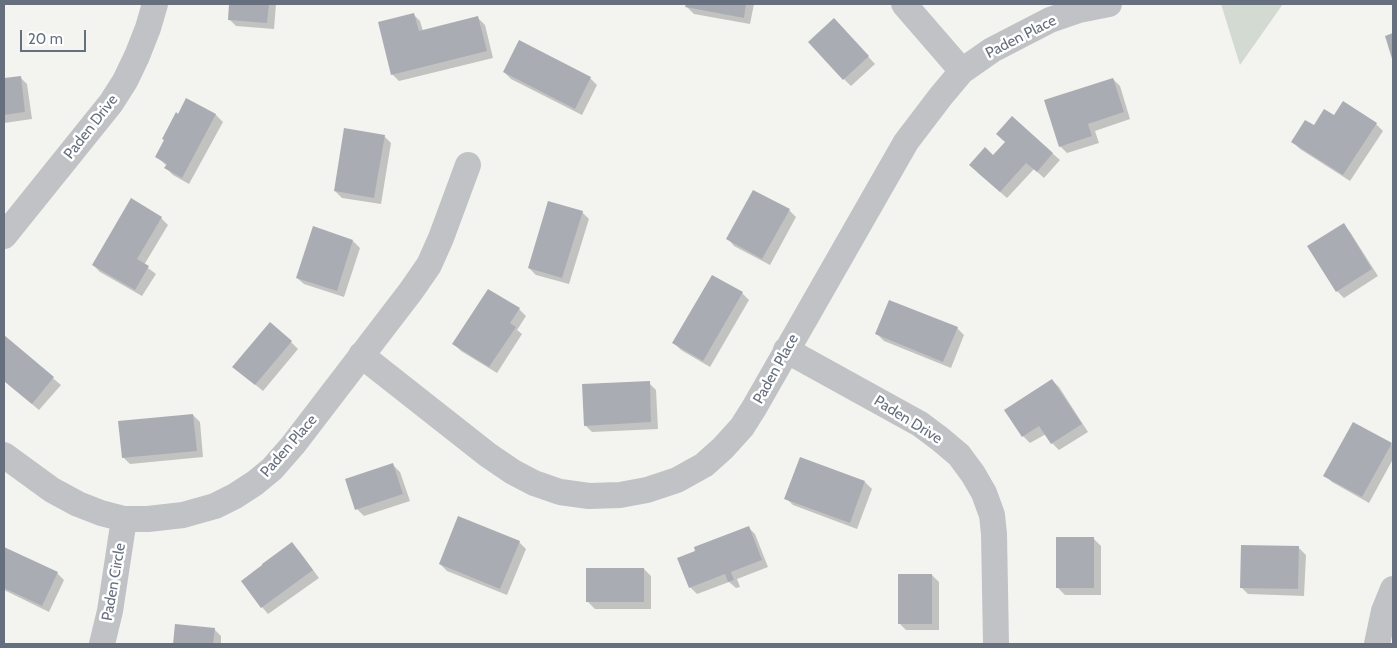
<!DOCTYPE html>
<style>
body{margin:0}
#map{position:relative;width:1397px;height:648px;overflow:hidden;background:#f3f4f0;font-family:Cabin,sans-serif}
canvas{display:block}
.frame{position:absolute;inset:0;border:5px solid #666f7e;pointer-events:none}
.scale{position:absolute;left:20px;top:30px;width:66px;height:22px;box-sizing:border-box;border:2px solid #666f7e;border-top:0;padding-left:6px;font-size:15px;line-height:18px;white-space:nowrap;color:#666f7e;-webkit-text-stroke:4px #fff;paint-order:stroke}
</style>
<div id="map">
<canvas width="1397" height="648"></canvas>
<div class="frame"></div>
<div class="scale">20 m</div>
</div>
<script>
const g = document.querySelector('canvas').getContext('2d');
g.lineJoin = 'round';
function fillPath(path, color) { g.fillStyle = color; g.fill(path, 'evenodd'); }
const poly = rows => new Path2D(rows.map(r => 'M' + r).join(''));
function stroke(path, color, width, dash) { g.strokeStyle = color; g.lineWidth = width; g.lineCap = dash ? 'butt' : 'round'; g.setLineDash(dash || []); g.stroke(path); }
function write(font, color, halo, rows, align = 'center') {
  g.font = font + ' Cabin,sans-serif'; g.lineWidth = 5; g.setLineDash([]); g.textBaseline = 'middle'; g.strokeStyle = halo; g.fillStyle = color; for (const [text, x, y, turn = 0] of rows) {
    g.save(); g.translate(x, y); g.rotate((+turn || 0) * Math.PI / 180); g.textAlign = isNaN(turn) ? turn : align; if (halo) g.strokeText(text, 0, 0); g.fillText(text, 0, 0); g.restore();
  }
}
fillPath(poly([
 [1221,4,1283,4,1240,65]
]), '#d3dad2');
fillPath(poly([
 [230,4,276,4,274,29,236,26,229,19],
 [687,4,754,4,750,24,694,14,687,7],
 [413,14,420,21,423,31,478,18,485,25,493,58,399,81,392,74],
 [841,27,875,64,851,86,844,79],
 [519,42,590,78,597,85,582,115,511,79,504,72],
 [20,77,27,84,32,119,4,123,4,79],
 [1113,79,1120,86,1130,119,1095,131,1099,143,1067,153,1060,146],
 [187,100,216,115,223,122,189,184,173,175,166,168,167,166,157,157],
 [1334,117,1376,124,1383,131,1350,181,1300,149,1293,142,1314,127],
 [1012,118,1060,160,1044,178,1034,169,1007,198,977,172,993,157,1006,142],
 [384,136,391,143,381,204,342,198,335,191],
 [789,210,796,217,770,265,734,246,728,239],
 [582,212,589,219,569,284,536,275,529,268],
 [161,218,168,225,144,265,156,274,142,296,100,272,93,265],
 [1343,225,1350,232,1378,276,1344,298,1337,291],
 [353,241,360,248,344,297,304,284,297,278],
 [742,293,749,300,710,367,681,350,674,343],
 [519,309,526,316,517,330,522,334,497,373,461,351,454,344],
 [957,328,964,335,951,368,884,341,877,334],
 [4,337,61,385,39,410,4,381],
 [291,342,298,349,263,391,234,367],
 [1052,380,1059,387,1088,432,1059,450,1052,443,1046,434,1030,443,1023,436,1006,410],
 [649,383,656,390,658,429,592,432,585,425],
 [193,415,200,422,203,457,130,464,123,457],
 [1391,444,1393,447,1393,459,1369,503,1332,482,1325,476],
 [801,458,865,482,872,489,857,529,793,505,786,498],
 [393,465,400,472,410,501,364,516,357,509],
 [748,527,755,534,768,567,737,579,740,587,736,588,729,582,697,594,690,587],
 [1094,539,1101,546,1101,595,1065,595,1058,588],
 [519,542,526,549,507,595,447,571,440,564],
 [292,544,299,551,319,578,268,614,262,607],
 [4,548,57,573,64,580,49,612,4,590],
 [1299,548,1306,555,1304,596,1248,594,1241,587],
 [644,569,651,576,651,609,595,609,588,602],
 [932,575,939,582,939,630,906,630,899,623],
 [176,625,214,629,221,636,221,644,174,644]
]), '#0003');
fillPath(poly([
 [229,4,269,4,267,23,228,20],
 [686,4,746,4,744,18,685,7],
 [414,13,419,31,478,16,487,51,391,75,378,22],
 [834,18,869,56,843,80,808,42],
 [1393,33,1393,62,1385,36],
 [519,40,591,77,575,109,503,72],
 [21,76,25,112,4,115,4,78],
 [1113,78,1124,112,1088,124,1092,136,1059,147,1044,100],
 [186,98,216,114,182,178,164,168,167,164,155,157,164,140,162,139,176,112,178,114],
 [1343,101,1377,123,1343,175,1291,142,1305,120,1314,125,1324,109,1334,115],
 [1012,116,1053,153,1037,172,1026,163,1000,192,969,165,985,147,993,155,1005,142,996,134],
 [344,128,385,135,374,198,334,191],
 [753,190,790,209,762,259,726,239],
 [131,198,162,217,137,259,149,266,135,290,92,265],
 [548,201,583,211,562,278,528,268],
 [1344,223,1372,269,1336,292,1307,246],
 [313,226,353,240,337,291,296,278],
 [712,275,743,292,703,361,672,343],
 [488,289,520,308,510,323,516,327,489,367,452,344],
 [889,300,958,327,943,362,875,334],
 [270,322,292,341,255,385,232,367],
 [4,335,54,377,32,404,4,381],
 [1052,379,1082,424,1051,444,1039,426,1022,437,1004,410],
 [650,381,651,422,584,426,582,384],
 [193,414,197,451,122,458,118,421],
 [1353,422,1392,443,1362,497,1323,476],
 [800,457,865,481,850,523,784,499],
 [393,463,403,494,355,510,345,479],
 [458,516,520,541,500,589,439,564],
 [749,526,762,560,731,572,734,580,728,582,725,574,689,588,677,558,695,551,694,547],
 [1056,537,1094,537,1094,588,1056,588],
 [292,542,313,570,261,608,241,581,262,565,262,564],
 [1241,545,1299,546,1298,589,1240,588],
 [4,547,58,572,42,606,4,588],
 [586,568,644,568,644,602,586,602],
 [898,574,932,574,932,624,898,624],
 [175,624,215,628,213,644,173,644]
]), '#a9adb3');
stroke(poly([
 [904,4,962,71],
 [4,236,111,103,125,81,137,56,148,28,155,4],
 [786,350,920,424,940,439,959,455,973,474,984,493,992,515,994,534,996,644],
 [361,355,488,455,513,472,534,483,560,492,589,496,620,495,647,490,677,480,704,465,723,448,742,427,754,408,906,142,941,96,962,71,992,50,1050,20,1079,10,1109,4],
 [4,455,52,490,78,504,101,513,124,519,148,519,183,515,215,506,235,496,255,483,272,469,293,445,411,291,429,265,441,238,468,165],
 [102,644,110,611,124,519],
 [1377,644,1384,611,1393,589]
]), '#c0c2c5', 26);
write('15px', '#666f7e', '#fff', [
 ["Paden Place",1021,37,-27],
 ["Paden Drive",91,127,-52],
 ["Paden Place",776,369,-61],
 ["Paden Drive",908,420,32],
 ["Paden Place",289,446,-49],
 ["Paden Circle",114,582,-80]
]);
</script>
